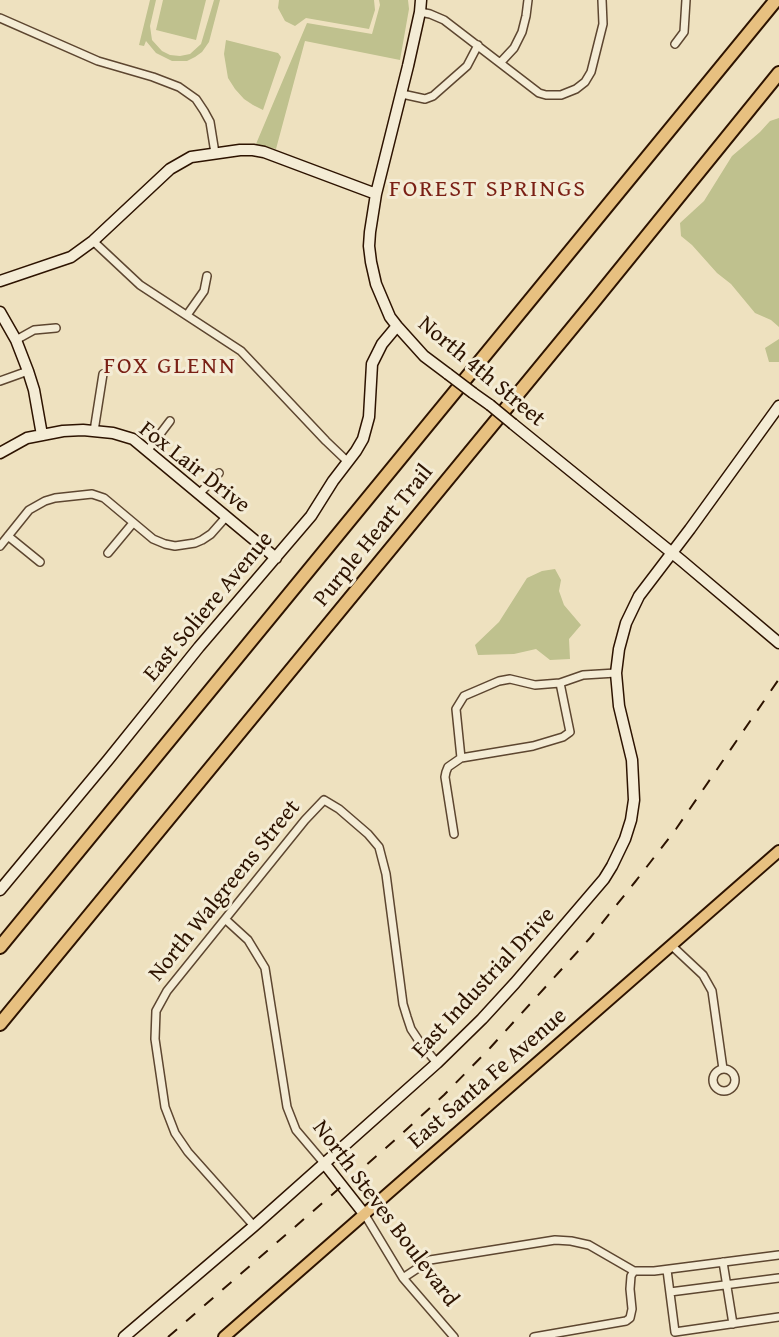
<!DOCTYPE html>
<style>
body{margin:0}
canvas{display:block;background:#eee1bf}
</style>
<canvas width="779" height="1337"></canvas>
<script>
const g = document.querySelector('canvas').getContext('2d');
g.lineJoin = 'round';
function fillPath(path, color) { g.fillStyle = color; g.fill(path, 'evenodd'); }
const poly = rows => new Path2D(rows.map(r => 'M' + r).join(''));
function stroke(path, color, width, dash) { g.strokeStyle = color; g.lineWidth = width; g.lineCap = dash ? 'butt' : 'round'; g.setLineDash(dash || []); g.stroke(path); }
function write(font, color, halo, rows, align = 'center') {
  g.font = font + ' "Gentium Book Plus",serif'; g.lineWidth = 6; g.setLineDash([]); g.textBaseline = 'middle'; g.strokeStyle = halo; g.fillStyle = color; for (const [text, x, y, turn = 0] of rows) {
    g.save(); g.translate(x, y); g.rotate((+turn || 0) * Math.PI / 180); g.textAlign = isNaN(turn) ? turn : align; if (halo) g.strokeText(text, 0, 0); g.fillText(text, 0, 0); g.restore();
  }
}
fillPath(poly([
 [150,0,156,0,150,26,152,40,162,51,170,55,180,56,190,54,201,44,214,0,220,0,209,42,202,52,195,57,187,61,172,61,156,53,146,41,144,46,139,45],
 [163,0,206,0,196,40,156,30],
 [279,0,374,0,375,10,369,29,306,18,295,26,285,21,278,8],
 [379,0,408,0,409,9,400,60,305,41,276,149,256,144,307,23,372,34,380,5],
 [226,40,278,53,281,57,263,110,253,105,244,99,235,89,228,78,224,54],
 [779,118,779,327,771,320,755,313,731,284,717,273,692,245,681,236,680,223,704,201,732,156,760,132,770,121],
 [779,339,779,362,769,362,765,348],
 [555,569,561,580,559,591,564,605,581,625,569,639,570,659,550,660,536,649,514,654,478,655,475,645,499,622,527,578,542,571]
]), '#bfc18e');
const street = poly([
 [420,12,430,14,444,20,500,63,514,48,522,32,526,16,528,0],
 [0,18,98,61,153,77,179,87,196,99,204,111,210,122,215,153],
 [675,44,684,32,686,0],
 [500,63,539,93,546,95,561,95,576,89,585,82,591,72,603,24,602,0],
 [402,94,425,99,433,96,467,66,478,45],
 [93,241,140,285,241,351,326,441,348,462],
 [187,315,204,291,207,276],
 [16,340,34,330,56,328],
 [0,381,28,371],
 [94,431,103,374],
 [148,450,170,421],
 [199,494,219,473],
 [8,536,40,562],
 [0,546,29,510,45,501,55,498,92,494,104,498,153,539,165,544,175,546,195,543,202,540,211,534,226,517],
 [108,553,133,523],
 [461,758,456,709,464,696,499,681,510,679,535,685,560,683,583,675,616,673],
 [454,834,445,777,446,772,448,767,461,758,533,746,563,737,570,732,560,683],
 [225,919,248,940,265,968,287,1107,296,1130,324,1163],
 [671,945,703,975,712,991,723,1069],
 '713 1080a11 11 0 1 1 22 0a11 11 0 1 1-22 0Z',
 [365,1215,403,1278,454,1337],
 [254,1226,188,1152,175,1133,165,1107,155,1039,156,1011,167,991,305,820,324,800,339,809,368,834,379,847,386,874,403,1004,407,1017,411,1029,421,1044,437,1063],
 [723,1262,733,1324],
 [667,1270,675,1332,779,1317],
 [403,1278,430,1260,555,1240,571,1241,589,1245,634,1271,654,1271,779,1255],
 [670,1292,779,1278],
 [534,1337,626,1321,630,1318,632,1309,630,1289,631,1276,634,1271]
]);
const secondary = poly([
 [421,0,420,12,408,66,376,194,370,232,369,246,371,262,376,284,390,317,397,326,424,356,448,374],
 [0,281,71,257,93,241,170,169,191,157,240,150,253,150,264,152,376,194],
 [0,312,16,340,28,371,34,390,42,435],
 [473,393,490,405],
 [513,424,682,561,779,643],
 [0,453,27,438,63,431,83,430,113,433,133,439,276,558],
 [0,890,108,760,199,647,311,516,333,481,356,451,363,439,369,417,372,364,382,344,397,326],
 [324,1163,365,1215],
 [124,1337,254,1226,437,1063,482,1019,515,983,604,879,612,866,625,839,631,820,634,800,632,760,619,706,616,673,619,649,626,623,639,596,690,529,779,406]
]);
const primary = poly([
 [224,1337,779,851]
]);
const highway = poly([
 [0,947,776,0],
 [0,1024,591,305,779,73]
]);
stroke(street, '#5d4630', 10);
stroke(secondary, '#2d1300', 13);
stroke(primary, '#2d1300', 14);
stroke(highway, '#2d1300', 16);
stroke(street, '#f4ecd5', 7);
stroke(secondary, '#f4ecd5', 10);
stroke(primary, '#e7c080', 10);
stroke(highway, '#e7c080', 12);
stroke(poly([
 [168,1337,395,1140,444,1095,490,1048,590,938,635,882,676,829,779,679]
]), '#2d1300', 2, [12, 12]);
const secondaryBridge = poly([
 [448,374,473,393],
 [490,405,513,424]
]);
stroke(secondaryBridge, '#2d1300', 13, []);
stroke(secondaryBridge, '#f4ecd5', 10);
write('23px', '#2d1300', '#f4ecd5', [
 ["North 4th Street",481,372,40],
 ["Fox Lair Drive",194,468,38],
 ["Purple Heart Trail",374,536,-51],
 ["East Soliere Avenue",209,607,-50],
 ["North Walgreens Street",225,891,-51],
 ["East Industrial Drive",484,983,-47],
 ["East Santa Fe Avenue",488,1079,-41],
 ["North Steves Boulevard",385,1214,53]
]);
g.letterSpacing = '2px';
write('24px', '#7a1f14', '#f4ecd5', [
 ["FOREST SPRINGS",488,190],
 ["FOX GLENN",170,367]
]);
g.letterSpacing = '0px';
</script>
